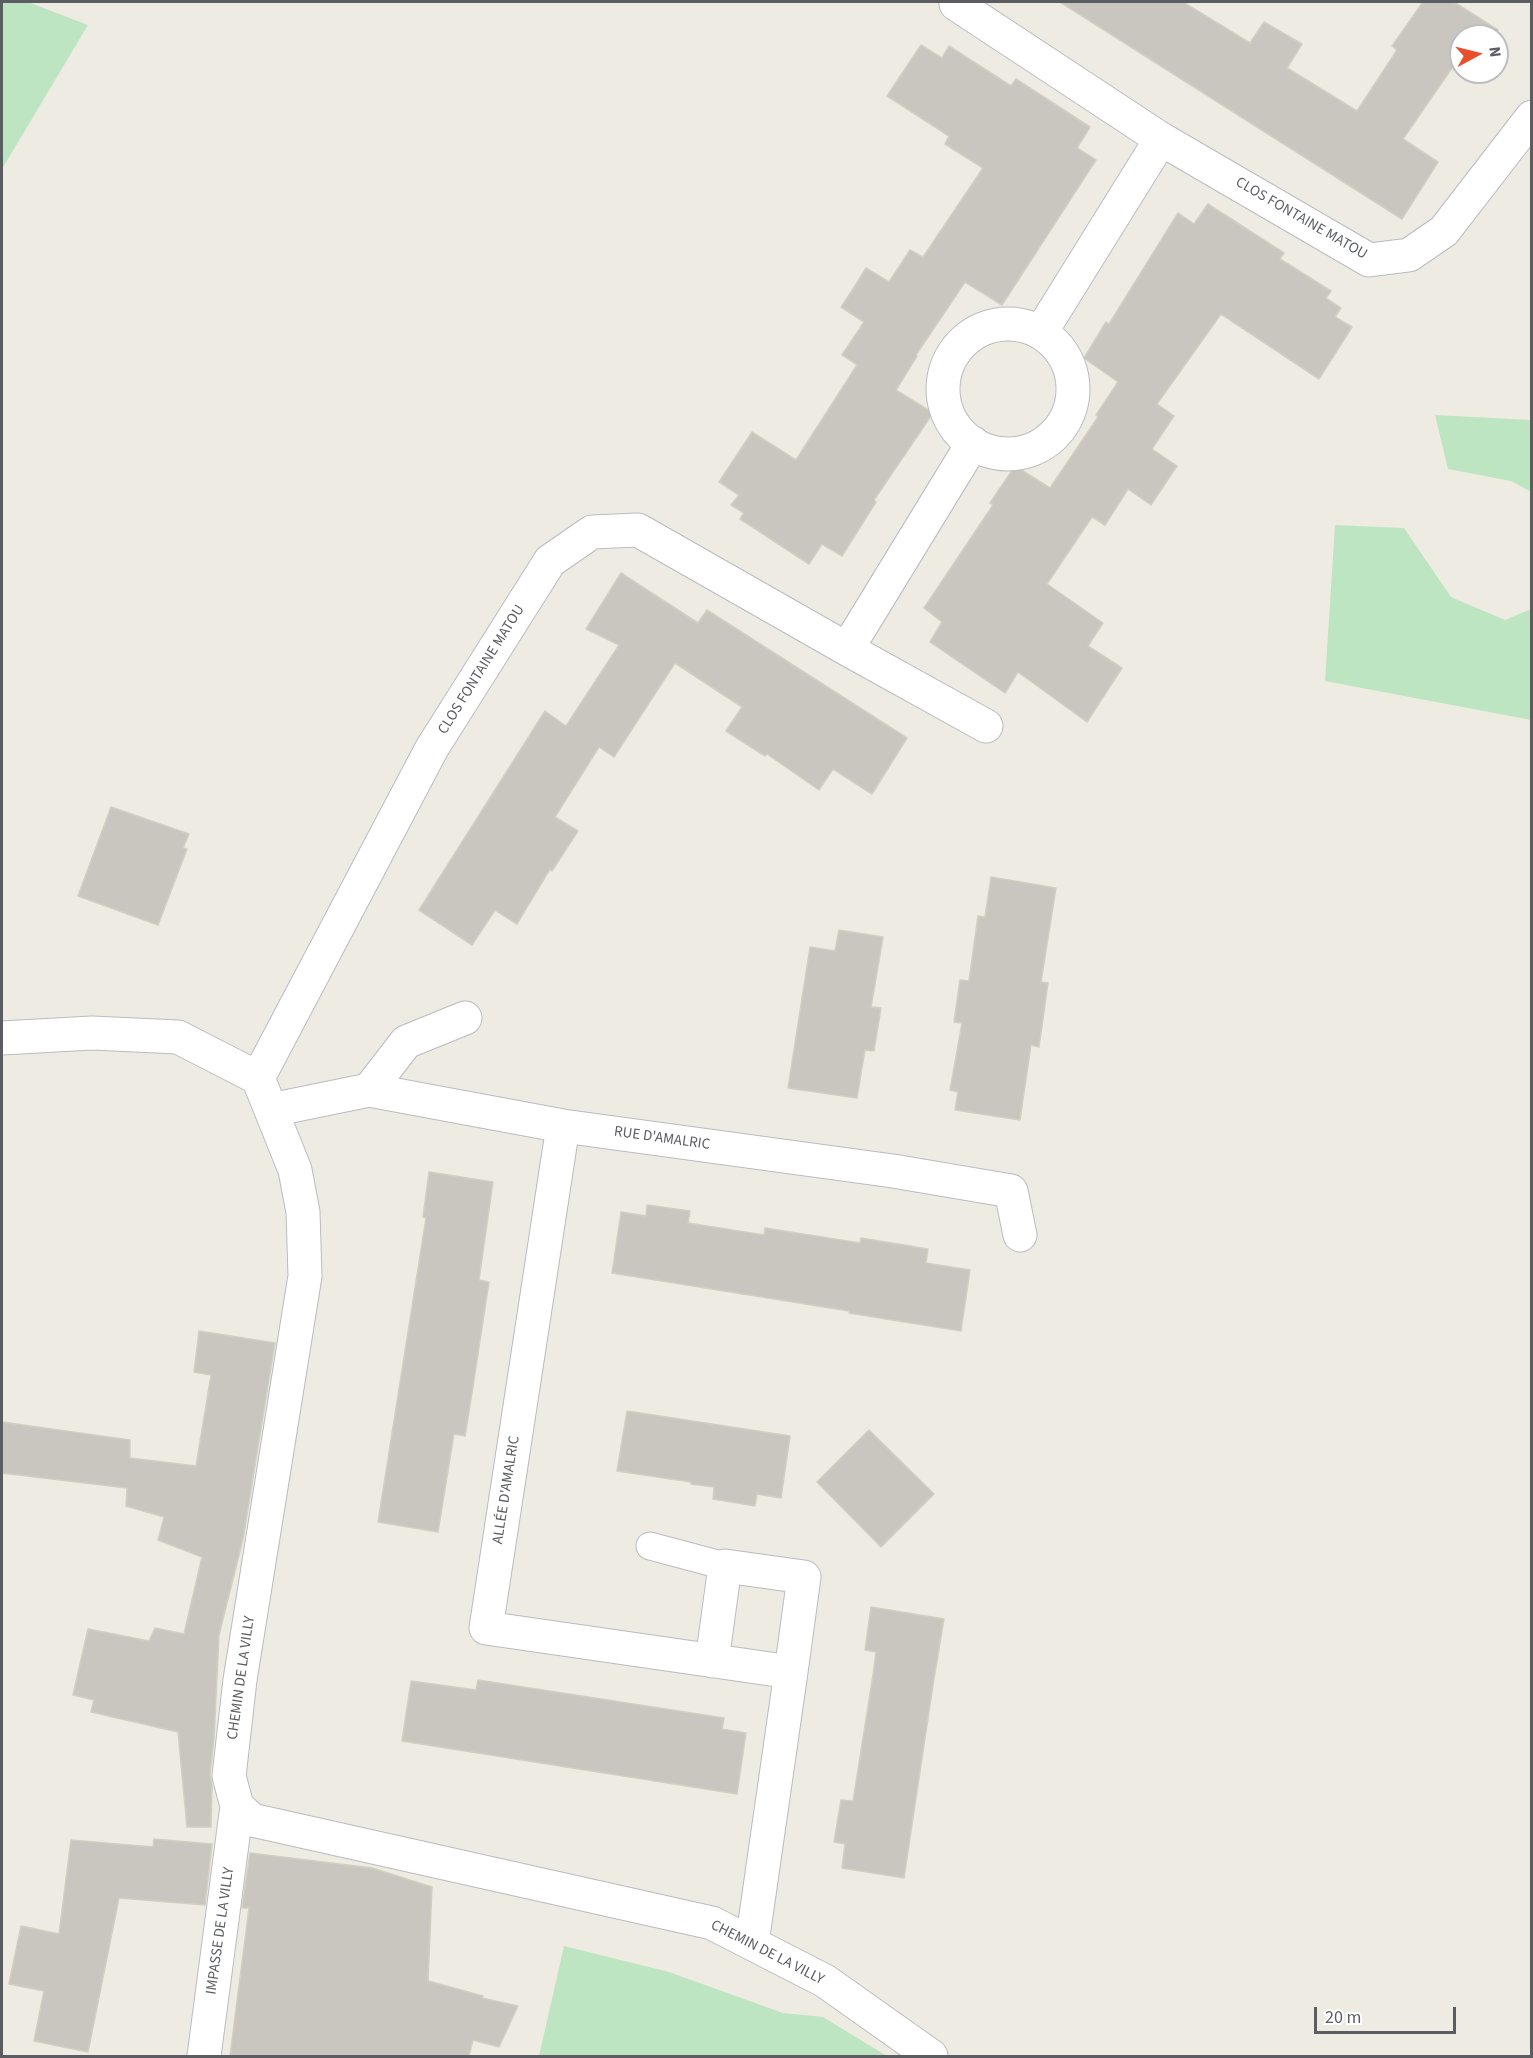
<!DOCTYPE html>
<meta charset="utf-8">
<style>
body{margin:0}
#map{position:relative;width:1533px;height:2058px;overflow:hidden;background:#eeece2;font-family:"Source Sans 3",sans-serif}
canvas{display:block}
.frame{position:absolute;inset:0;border:3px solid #5b5d63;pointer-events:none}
.north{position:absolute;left:1449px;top:24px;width:60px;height:60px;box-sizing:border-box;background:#fff;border:2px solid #bdbec1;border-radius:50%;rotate:83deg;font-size:16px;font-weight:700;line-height:24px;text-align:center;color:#5b5d63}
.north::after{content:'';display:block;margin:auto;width:21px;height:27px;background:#ea4f2c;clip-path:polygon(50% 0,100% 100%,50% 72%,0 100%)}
.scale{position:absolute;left:1314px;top:2007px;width:142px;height:27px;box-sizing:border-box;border:3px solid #5b5d63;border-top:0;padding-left:8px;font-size:18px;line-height:21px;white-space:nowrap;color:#5b5d63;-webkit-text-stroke:4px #fff;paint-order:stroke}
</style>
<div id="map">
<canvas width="1533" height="2058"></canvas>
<div class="frame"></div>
<div class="north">N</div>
<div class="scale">20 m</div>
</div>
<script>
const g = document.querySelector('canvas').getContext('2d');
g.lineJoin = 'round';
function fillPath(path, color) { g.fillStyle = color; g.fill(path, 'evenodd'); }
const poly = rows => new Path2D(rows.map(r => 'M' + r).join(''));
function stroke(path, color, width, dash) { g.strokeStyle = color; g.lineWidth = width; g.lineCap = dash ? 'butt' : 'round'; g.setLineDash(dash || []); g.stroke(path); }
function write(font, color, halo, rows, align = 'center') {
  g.font = font + ' "Source Sans 3",sans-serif'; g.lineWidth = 6; g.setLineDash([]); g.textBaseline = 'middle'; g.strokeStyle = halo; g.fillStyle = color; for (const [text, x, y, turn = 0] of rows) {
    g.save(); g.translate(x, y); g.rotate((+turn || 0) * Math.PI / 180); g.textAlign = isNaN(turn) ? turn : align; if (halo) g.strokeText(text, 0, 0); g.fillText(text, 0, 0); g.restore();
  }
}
fillPath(poly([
 [2,2,28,2,88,25,2,169],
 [1435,415,1531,420,1531,492,1511,481,1448,469],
 [1335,525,1404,528,1451,597,1505,620,1531,609,1531,720,1325,681],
 [564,1946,669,1972,783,2013,823,2017,887,2056,539,2056]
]), '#bee5c2');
const building = poly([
 [1060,2,1183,2,1250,43,1264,22,1302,44,1287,68,1357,111,1397,50,1392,46,1423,2,1454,2,1498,30,1494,36,1461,36,1461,72,1470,72,1466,78,1452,68,1403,139,1438,162,1402,219,1060,2],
 [921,45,942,58,949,46,1011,86,1016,79,1050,101,1090,127,1077,148,1096,160,1002,305,965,282,916,355,917,356,896,390,933,413,874,500,876,502,842,556,822,544,809,564,740,519,744,513,731,505,739,495,719,482,752,432,796,460,857,365,842,355,864,322,841,307,853,289,866,268,889,282,910,250,923,257,983,168,945,144,949,136,887,96,921,45],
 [1208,204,1284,253,1280,259,1331,291,1326,298,1341,308,1335,317,1352,327,1319,379,1221,314,1157,404,1174,416,1152,449,1177,466,1151,505,1128,489,1105,525,1092,517,1047,584,1103,623,1088,646,1122,668,1087,722,1018,672,1005,693,930,642,942,622,924,608,993,505,990,503,1015,466,1050,488,1098,417,1096,415,1118,382,1084,358,1106,322,1109,324,1178,213,1194,224,1208,204],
 [621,573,698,623,707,610,907,738,872,794,833,769,819,790,767,754,765,756,726,731,742,707,675,663,614,757,599,747,555,817,578,831,552,871,550,869,517,924,495,910,472,945,419,910,545,711,566,726,619,645,586,629,621,573],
 [111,807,189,834,183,848,187,849,158,925,78,896,111,807],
 [991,877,1056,888,1041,982,1048,983,1039,1047,1031,1045,1020,1120,955,1110,958,1092,950,1090,962,1023,954,1022,960,980,969,981,978,916,985,917,991,877],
 [839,930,883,937,871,1007,881,1008,874,1051,865,1050,857,1098,788,1088,810,947,835,951,839,930],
 [429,1172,493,1182,479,1280,489,1282,472,1393,465,1436,454,1434,438,1532,378,1522,426,1218,423,1217,429,1172],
 [647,1205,690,1211,688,1223,764,1235,765,1228,860,1243,861,1238,928,1249,926,1263,970,1270,961,1331,849,1313,849,1311,612,1273,621,1212,646,1216,647,1205],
 [199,1331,275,1343,243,1539,219,1635,214,1739,210,1774,212,1786,211,1827,187,1827,178,1732,91,1712,94,1700,73,1695,88,1629,149,1641,155,1628,184,1634,202,1557,158,1540,164,1517,126,1506,127,1488,2,1473,2,1422,130,1440,130,1458,196,1466,211,1375,194,1372,199,1331],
 [627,1411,790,1436,781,1498,757,1494,755,1506,713,1499,714,1487,691,1484,691,1482,617,1471,627,1411],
 [869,1430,934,1494,881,1547,817,1482,869,1430],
 [871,1607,944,1619,933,1685,904,1878,842,1868,845,1844,834,1842,841,1800,853,1801,873,1675,876,1652,865,1650,871,1607],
 [478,1680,724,1718,722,1729,746,1733,737,1794,402,1741,411,1681,476,1690,478,1680],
 [154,1839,212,1844,205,1905,119,1898,88,2052,34,2041,44,1991,9,1984,21,1926,59,1934,71,1840,153,1847,154,1839],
 [250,1853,372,1868,432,1887,428,1981,483,1996,482,1998,518,2006,499,2047,473,2040,469,2056,230,2056,249,1908,242,1908,250,1853]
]);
fillPath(building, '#c8c6bf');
stroke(building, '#d2cfc1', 1.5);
const service = poly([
 [650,1546,725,1566]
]);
const minor = poly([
 [956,4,1161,139,1369,260,1409,255,1444,231,1532,117],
 '943 389a65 65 0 1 1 130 0a65 65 0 1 1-130 0Z',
 [1041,332,1161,139],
 [847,649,973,443],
 [2,1038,92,1033,178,1037,258,1078,295,1170,303,1212,305,1276,240,1680,229,1776,237,1806,252,1820,712,1923,825,1981,931,2056],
 [258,1078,432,748,550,561,592,532,638,530,847,649,986,726],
 [369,1090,406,1042,465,1018],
 [271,1110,369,1090,563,1126,893,1171,1011,1191,1020,1235],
 [563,1126,486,1628,791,1672,752,1943],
 [712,1661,725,1566,804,1577,791,1672],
 [204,2056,237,1806]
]);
stroke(service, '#babbc1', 29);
stroke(minor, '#babbc1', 35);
stroke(service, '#fff', 27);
stroke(minor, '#fff', 33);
write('15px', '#5b5d63', '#fff', [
 ["CLOS FONTAINE MATOU",1301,219,30],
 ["CLOS FONTAINE MATOU",482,670,-58],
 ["RUE D'AMALRIC",662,1139,8],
 ["ALLÉE D'AMALRIC",507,1490,-81],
 ["CHEMIN DE LA VILLY",242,1678,-82],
 ["IMPASSE DE LA VILLY",221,1931,-82],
 ["CHEMIN DE LA VILLY",767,1953,27]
]);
</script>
